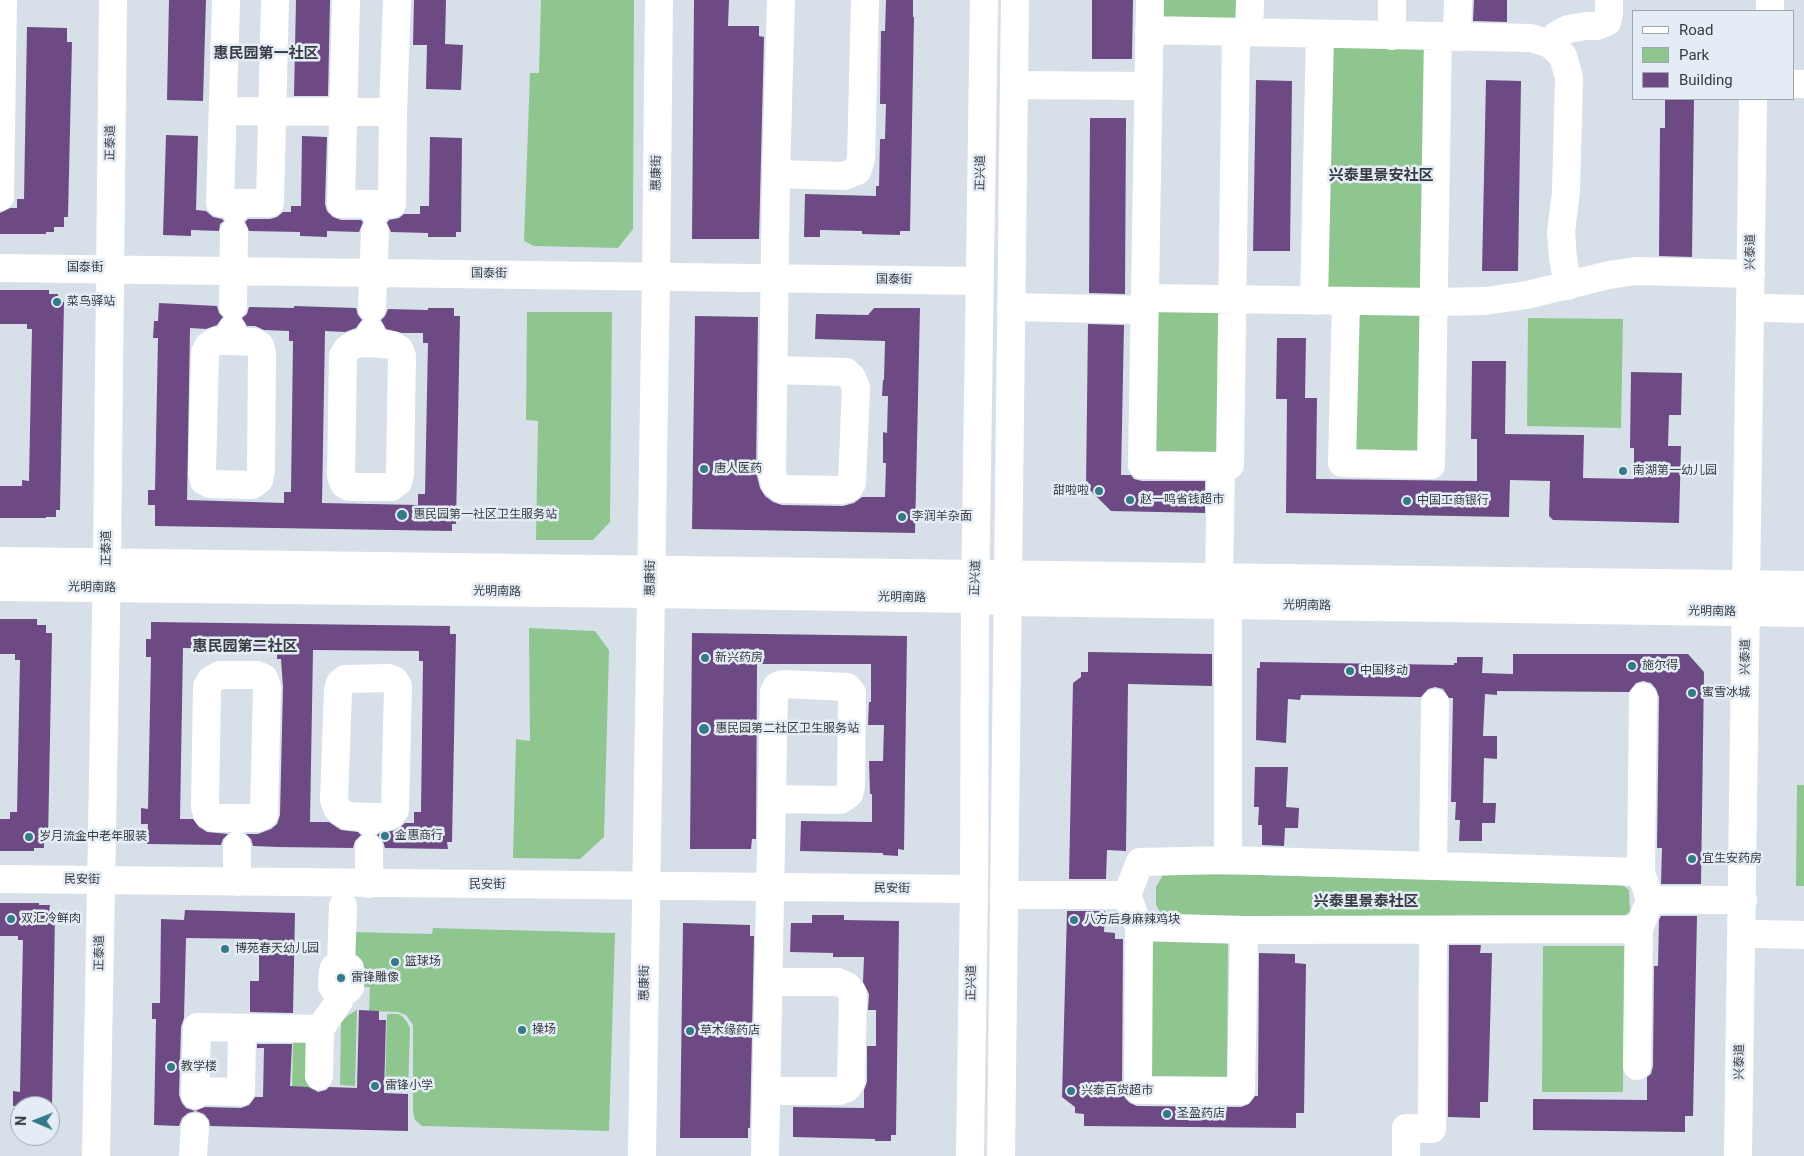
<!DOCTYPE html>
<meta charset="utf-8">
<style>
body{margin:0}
#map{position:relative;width:1804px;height:1156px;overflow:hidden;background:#d7e0e9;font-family:Roboto,sans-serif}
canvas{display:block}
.legend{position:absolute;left:1632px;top:10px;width:162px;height:90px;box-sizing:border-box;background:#e4edf6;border:1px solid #9fa6ad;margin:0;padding:6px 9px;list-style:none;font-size:15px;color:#383b3f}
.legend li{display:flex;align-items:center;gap:10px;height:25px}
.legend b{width:25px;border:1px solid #9fa6ad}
.north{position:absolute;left:10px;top:1096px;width:50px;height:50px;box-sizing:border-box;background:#e4edf6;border:1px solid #9fa6ad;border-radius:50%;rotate:271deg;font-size:14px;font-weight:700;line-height:20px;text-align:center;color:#383b3f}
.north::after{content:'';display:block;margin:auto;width:18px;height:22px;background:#357a88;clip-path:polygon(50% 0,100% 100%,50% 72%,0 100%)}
</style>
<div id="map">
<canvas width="1804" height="1156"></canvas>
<ul class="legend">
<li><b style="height:6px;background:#fff"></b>Road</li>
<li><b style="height:14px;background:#8fc690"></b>Park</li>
<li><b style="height:14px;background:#6d4a84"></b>Building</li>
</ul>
<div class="north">N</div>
</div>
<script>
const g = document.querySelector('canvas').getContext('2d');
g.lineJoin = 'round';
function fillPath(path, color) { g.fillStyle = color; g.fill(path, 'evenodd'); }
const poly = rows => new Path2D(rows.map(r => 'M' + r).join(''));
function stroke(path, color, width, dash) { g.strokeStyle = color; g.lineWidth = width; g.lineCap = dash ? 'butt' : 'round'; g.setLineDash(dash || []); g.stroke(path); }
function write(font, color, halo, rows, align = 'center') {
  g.font = font + ' Roboto,"Noto Sans SC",sans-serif'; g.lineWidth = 5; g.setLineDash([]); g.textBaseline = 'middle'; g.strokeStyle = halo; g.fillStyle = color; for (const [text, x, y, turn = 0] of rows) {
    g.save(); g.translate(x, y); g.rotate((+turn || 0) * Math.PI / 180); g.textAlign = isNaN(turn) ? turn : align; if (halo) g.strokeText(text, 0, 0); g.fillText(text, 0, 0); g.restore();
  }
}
fillPath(poly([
 [541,0,634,0,633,229,618,248,534,246,524,241,530,73,539,73],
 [1152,0,1245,0,1245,27,1152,26],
 [1323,38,1436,40,1431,298,1318,296],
 [1148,304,1229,305,1227,462,1145,461],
 [1349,305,1431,307,1427,461,1346,459],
 [527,312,612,312,610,522,593,540,536,540,538,421,526,420],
 [1528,318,1623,319,1621,428,1527,426],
 [529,628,595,631,609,650,604,837,580,859,513,858,516,739,530,741],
 [1797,785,1804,785,1804,886,1796,886],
 [1164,873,1620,883,1629,890,1630,911,1620,920,1163,917,1156,905,1156,887],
 [433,928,615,933,609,1131,422,1126,415,1120,413,1112,413,1025,406,1015,398,1012,369,1011,370,987,354,987,355,932,432,934],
 [1147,941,1228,942,1227,1087,1146,1087],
 [1543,946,1624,946,1623,1092,1542,1092],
 [357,1010,355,1086,340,1085,341,1023,347,1016],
 [387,1014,398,1014,402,1016,407,1022,410,1028,408,1092,385,1092],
 [293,1041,306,1043,309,1050,316,1082,316,1097,292,1096]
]), '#8fc690');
fillPath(poly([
 [169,0,206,0,203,101,167,100],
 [296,0,330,0,328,96,294,96],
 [414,0,446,0,445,44,463,45,461,90,426,89,427,45,413,45],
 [694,0,729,0,728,26,759,26,759,36,764,37,759,239,692,239],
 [886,0,913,0,913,17,914,17,910,231,900,231,900,235,862,234,862,231,820,230,820,237,804,237,805,194,876,196,876,186,879,186,880,139,885,139,886,104,880,104,881,31,885,31],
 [1092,0,1133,0,1132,59,1092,59],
 [1474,0,1507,0,1507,22,1473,21],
 [27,27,67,28,67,42,72,42,68,217,64,217,64,227,54,227,54,232,46,232,46,234,0,234,0,213,10,208,17,208,17,199,24,199],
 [1256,80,1292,81,1290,251,1253,251],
 [1486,80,1521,81,1518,271,1482,271],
 [1665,99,1694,99,1692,257,1659,256,1660,128,1665,128],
 [1090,118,1126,118,1125,294,1089,293],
 [166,135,198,136,196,210,206,211,213,217,222,219,224,221,220,224,219,231,191,230,191,236,163,235],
 [302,136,327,137,325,204,327,211,333,217,341,220,361,220,363,222,359,232,327,231,327,237,300,236,300,232,249,231,245,222,248,219,270,219,277,217,283,212,291,212,291,206,301,206],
 [430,137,462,138,461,232,456,232,456,237,428,237,428,233,391,232,387,223,389,220,399,218,404,214,420,214,420,206,429,206],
 [0,290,49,290,49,294,58,294,58,302,64,302,60,510,56,510,56,517,46,517,46,518,0,518,0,486,22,486,22,480,29,481,32,329,27,329,27,324,0,324],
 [159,303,217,306,219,313,223,317,217,325,206,329,190,328,187,500,284,503,284,492,291,492,293,341,289,341,289,331,264,330,255,326,247,326,242,318,247,314,249,307,294,308,294,306,356,308,358,315,362,320,356,328,345,332,325,331,322,503,418,505,418,494,425,494,428,343,423,343,423,333,402,333,386,329,381,320,385,316,388,309,428,310,428,308,454,308,454,316,460,316,456,524,452,524,452,531,155,526,155,505,148,505,148,490,155,490,158,338,153,338,154,321,158,321],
 [874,308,920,308,915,533,692,529,695,316,758,317,756,472,760,488,765,496,773,502,782,505,843,506,854,503,862,497,885,497,886,463,883,463,883,432,887,433,888,396,882,396,883,380,884,380,885,341,815,339,816,314,868,315],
 [1088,324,1124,325,1121,475,1131,475,1134,479,1142,481,1205,481,1205,513,1111,511,1086,486],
 [1277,338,1306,338,1305,398,1317,398,1316,479,1477,481,1477,439,1471,439,1472,361,1506,361,1505,434,1584,435,1583,478,1634,479,1634,448,1630,448,1631,372,1682,373,1681,415,1669,415,1668,446,1681,446,1679,523,1553,520,1549,516,1550,481,1510,480,1509,517,1286,513,1287,399,1276,399],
 [0,619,37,619,37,625,46,625,46,633,52,633,48,841,44,841,44,848,34,848,34,851,0,851,0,819,10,819,10,812,17,812,20,660,15,660,15,654,0,654],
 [151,622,450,626,450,634,456,634,452,842,447,842,448,849,385,848,383,841,377,835,380,833,397,830,405,823,414,823,414,812,421,812,423,661,419,661,419,651,313,650,310,822,329,822,341,830,358,832,361,835,355,841,353,848,278,847,253,846,251,839,246,834,258,834,271,829,277,824,280,815,283,687,281,659,277,659,277,649,183,648,180,819,193,819,199,827,207,832,228,834,223,839,221,845,147,844,148,824,141,824,141,808,148,809,151,657,146,657,146,639,151,639],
 [692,633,907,636,904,850,898,849,898,856,883,855,883,853,800,851,801,821,872,822,872,794,870,794,869,761,883,761,884,725,868,725,869,702,871,702,871,664,757,664,756,839,752,839,751,849,690,849],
 [1088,652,1212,654,1212,686,1128,684,1126,851,1107,850,1106,879,1069,879,1073,683,1081,677,1081,672,1088,672],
 [1513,654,1688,654,1704,672,1701,884,1661,884,1662,848,1657,848,1659,697,1656,689,1651,683,1643,681,1636,683,1629,692,1497,691,1497,695,1485,694,1483,736,1497,736,1497,759,1484,758,1483,803,1496,803,1495,823,1482,823,1482,841,1459,841,1460,820,1455,820,1456,802,1451,802,1453,698,1449,698,1443,689,1435,687,1428,689,1421,697,1301,695,1300,700,1288,699,1286,743,1256,740,1257,668,1260,668,1260,662,1454,665,1454,663,1457,663,1457,657,1483,657,1482,673,1513,674],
 [1255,767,1288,767,1286,807,1299,808,1298,828,1285,828,1284,846,1262,845,1262,825,1258,825,1259,807,1254,807],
 [0,903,39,903,39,905,50,905,49,913,55,913,52,1106,13,1106,13,1091,20,1092,23,940,18,940,18,936,0,936],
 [185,910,295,913,293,1013,250,1012,250,981,259,981,259,939,186,938,184,1018,181,1027,179,1095,182,1103,186,1108,195,1111,205,1107,241,1108,249,1105,255,1097,263,1097,264,1048,257,1048,257,1044,292,1044,290,1086,308,1087,318,1092,326,1090,329,1087,357,1088,359,1010,379,1011,379,1020,386,1020,384,1093,408,1094,408,1131,210,1126,209,1120,204,1114,196,1111,188,1113,182,1118,179,1126,154,1125,156,1019,152,1019,152,1003,160,1003,161,919,184,920],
 [1067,911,1105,911,1104,932,1115,933,1115,939,1123,939,1122,1090,1125,1098,1130,1103,1137,1106,1241,1107,1249,1104,1255,1096,1258,1096,1259,953,1295,954,1295,963,1306,964,1304,1113,1296,1113,1296,1128,1084,1126,1084,1114,1075,1113,1075,1107,1062,1097],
 [812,915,844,915,844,920,899,921,896,1135,891,1135,891,1141,875,1141,875,1139,793,1137,793,1107,864,1108,864,1090,867,1082,867,1046,876,1046,876,1010,868,1010,869,994,863,982,864,957,833,957,833,953,790,952,791,923,812,923],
 [1661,916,1697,916,1693,1116,1685,1116,1685,1132,1533,1130,1533,1099,1647,1100,1647,1077,1651,1074,1653,1066,1654,966,1658,966,1659,920],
 [683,923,750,925,750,936,754,936,750,1128,748,1128,748,1138,680,1138],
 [1449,945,1481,945,1480,953,1492,953,1488,1102,1480,1102,1480,1118,1448,1117]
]), '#6d4a84');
stroke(poly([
 [226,0,220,203,235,203],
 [346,0,341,204,375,204],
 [1150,0,1142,465,1221,466,1219,577],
 [1770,11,1770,0],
 [1149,30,1531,38,1550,44,1563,56,1569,78,1566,192,1561,232,1563,258,1568,286],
 [1249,32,1250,0],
 [1392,36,1392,0],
 [1457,37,1458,0],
 [1550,44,1557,35,1568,29,1586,26,1597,26,1607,22,1609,13,1609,0],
 [1793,84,1804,84],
 [1014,85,1148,86],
 [223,111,393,112,392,204,375,204,375,213],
 [393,112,397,0],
 [776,174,844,176,857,171,861,160,865,0],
 [0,197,3,0],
 [235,210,235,203,270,203,275,0],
 [0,268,979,281],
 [1144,298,1435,302,1485,301,1527,295,1609,275,1636,271,1751,274],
 [1314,301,1320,34],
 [1346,301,1342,463,1431,465,1438,36],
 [233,306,234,232],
 [1011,307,1144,310],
 [372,308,375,232],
 [1766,308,1804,309],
 [232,341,254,342,260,346,262,353,261,471,259,480,252,485,210,484,204,481,202,473,205,353,208,346,216,341,232,341,232,329],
 [371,343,392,345,399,349,402,356,400,474,398,482,391,487,349,487,344,484,341,476,343,356,347,349,355,344,371,343,371,332],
 [773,370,846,372,852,378,856,388,852,483,849,488,843,490,782,489,775,484,772,472,776,174,781,0],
 [1221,466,1230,465,1236,32],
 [238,820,238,818,214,818,207,814,205,807,207,687,211,680,220,675,257,675,264,678,267,687,264,815,258,818,238,818],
 [369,822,369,817,348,816,342,813,337,808,334,800,338,690,340,683,345,679,388,678,394,680,398,686,395,810,391,815,386,817,369,817],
 [1228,860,1228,605],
 [1433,866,1435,703],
 [1641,872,1643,697],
 [0,879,974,889],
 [237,882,237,846],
 [369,884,369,848],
 [1004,895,1127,895,1139,927,1244,930,1639,929,1650,900,1641,872,1228,860,1140,862,1127,895],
 [1650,900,1743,900],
 [1139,927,1138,1090,1241,1091,1244,930],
 [1757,934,1804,935],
 [341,966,350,968,350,987,347,990,335,990,332,986,333,971,334,968,341,966,343,906],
 [1637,1066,1639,929],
 [319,1076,320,1029,339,1001,340,990],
 [196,1091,241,1092,242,1028],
 [767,1091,839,1091,847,1088,851,1082,853,994,847,986,838,982,769,982],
 [195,1095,197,1027,320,1029],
 [96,1156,107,562,113,0],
 [193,1156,195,1127],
 [642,1156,656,276,659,0],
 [765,1156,774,692,777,686,783,684,847,687,852,693,851,786,849,794,840,800,772,799],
 [1406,1156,1406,1128,1432,1129,1433,930],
 [1738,1156,1753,99]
]), '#fff', 28);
stroke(poly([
 [0,561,1804,585],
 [0,587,651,594,975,599,1008,602,1804,613],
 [970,1156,974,889,975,599,984,0],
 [1001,1156,1015,0]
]), '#fff', 28);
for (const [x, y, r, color] of [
 [57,302,5,"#357a88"],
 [704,469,5,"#357a88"],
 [1623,471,5,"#357a88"],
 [1099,491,5,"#357a88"],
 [1130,500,5,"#357a88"],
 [1407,501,5,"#357a88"],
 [402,515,6,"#357a88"],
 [902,517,5,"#357a88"],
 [705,658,5,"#357a88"],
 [1632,666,5,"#357a88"],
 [1350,671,5,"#357a88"],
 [1692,693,5,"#357a88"],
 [704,729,6,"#357a88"],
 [385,836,5,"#357a88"],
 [29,837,5,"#357a88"],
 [1692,859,5,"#357a88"],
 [11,919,5,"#357a88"],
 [1074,920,5,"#357a88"],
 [225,949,5,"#357a88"],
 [395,962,5,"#357a88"],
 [341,978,5,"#357a88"],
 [522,1030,5,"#357a88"],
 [690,1031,5,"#357a88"],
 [171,1067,5,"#357a88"],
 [375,1086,5,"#357a88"],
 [1071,1091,5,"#357a88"],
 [1167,1114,5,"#357a88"]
]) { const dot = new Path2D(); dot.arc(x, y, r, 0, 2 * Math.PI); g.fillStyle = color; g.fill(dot); stroke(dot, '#e4edf6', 2); }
write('12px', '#383b3f', '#e4edf6', [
 ["正泰道",111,143,-89],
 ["惠康街",657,173,-89],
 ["正兴道",981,173,-89],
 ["兴泰道",1751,252,-89],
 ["国泰街",85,268],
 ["国泰街",489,274,1],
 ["国泰街",894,280,1],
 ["正泰道",107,548,-90],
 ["惠康街",651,578,-89],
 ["正兴道",976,578,-88],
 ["光明南路",92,588,1],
 ["光明南路",497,592,1],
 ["光明南路",902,598,1],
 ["光明南路",1307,606,1],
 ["光明南路",1712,612,1],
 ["兴泰道",1746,657,-89],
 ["民安街",82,880,1],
 ["民安街",487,885],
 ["民安街",892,889,1],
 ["正泰道",100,953,-89],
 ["惠康街",645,983,-89],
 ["正兴道",972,983,-89],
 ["兴泰道",1740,1062,-89]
]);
write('12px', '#383b3f', '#e4edf6', [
 ["菜鸟驿站",67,302],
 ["唐人医药",714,469],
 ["南湖第一幼儿园",1633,471],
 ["甜啦啦",1089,491,"right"],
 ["赵一鸣省钱超市",1140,500],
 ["中国工商银行",1417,501],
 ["惠民园第一社区卫生服务站",413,515],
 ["李润羊杂面",912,517],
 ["新兴药房",715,658],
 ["施尔得",1642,666],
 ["中国移动",1360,671],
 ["蜜雪冰城",1702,693],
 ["惠民园第二社区卫生服务站",715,729],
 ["金惠商行",395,836],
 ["岁月流金中老年服装",39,837],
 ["宜生安药房",1702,859],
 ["双汇冷鲜肉",21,919],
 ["八方后身麻辣鸡块",1084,920],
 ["博苑春天幼儿园",235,949],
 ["篮球场",405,962],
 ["雷锋雕像",351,978],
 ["操场",532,1030],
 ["草木缘药店",700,1031],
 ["教学楼",181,1067],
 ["雷锋小学",385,1086],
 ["兴泰百货超市",1081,1091],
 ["圣盈药店",1177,1114]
], 'left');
write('bold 15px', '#383b3f', '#e4edf6', [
 ["惠民园第一社区",266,54],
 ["兴泰里景安社区",1381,176],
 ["惠民园第二社区",245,647],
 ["兴泰里景泰社区",1366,902]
]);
</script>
